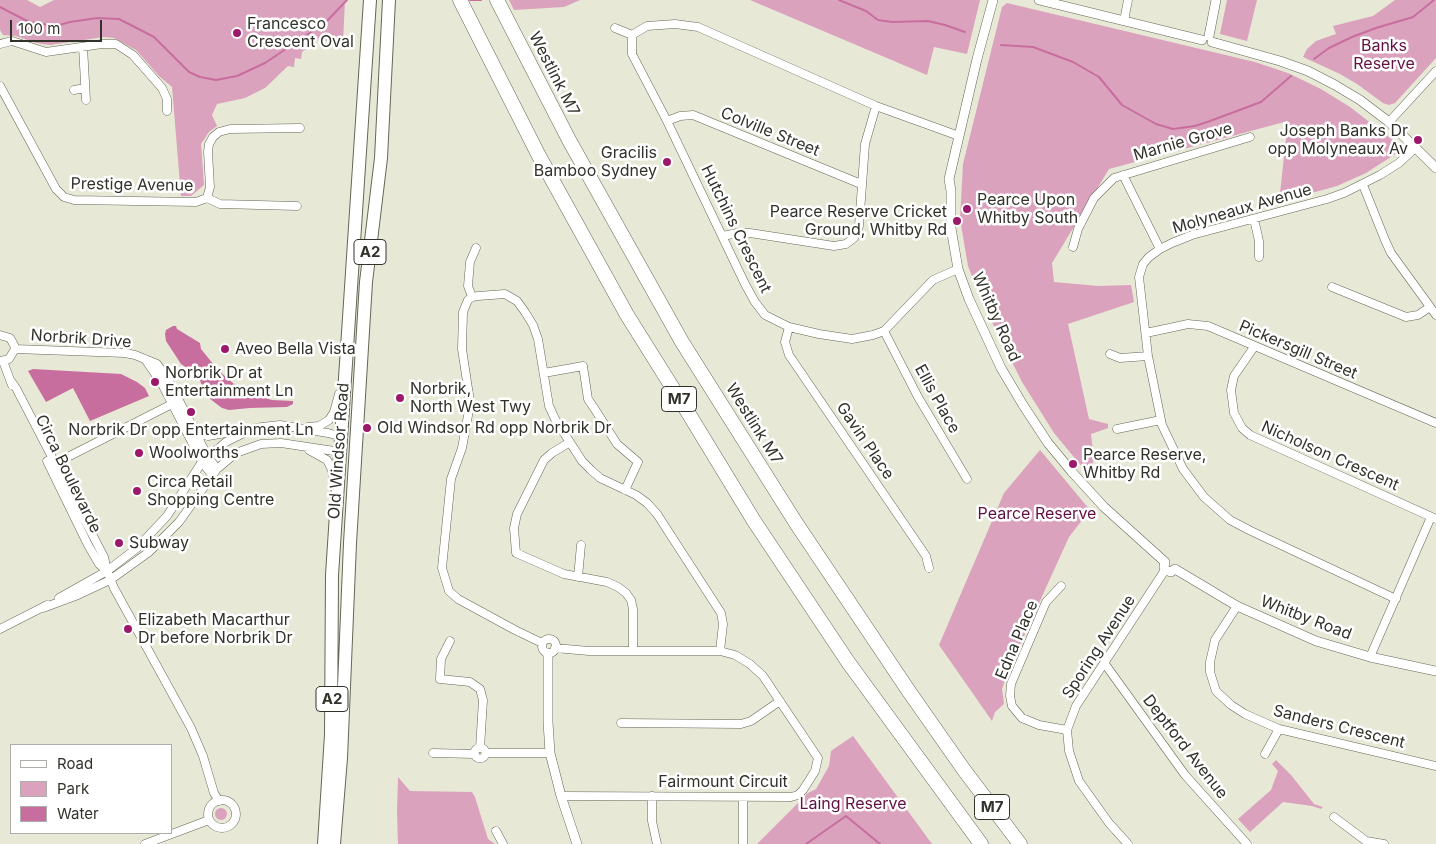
<!DOCTYPE html>
<style>
body{margin:0}
#map{position:relative;width:1436px;height:844px;overflow:hidden;background:#e7e8d6;font-family:Inter,sans-serif}
canvas{display:block}
.legend{position:absolute;left:10px;top:744px;width:162px;height:90px;box-sizing:border-box;background:#fff;border:1px solid #adadaa;margin:0;padding:6px 9px;list-style:none;font-size:15px;color:#32322b}
.legend li{display:flex;align-items:center;gap:10px;height:25px}
.legend b{width:25px;border:1px solid #adadaa}
.scale{position:absolute;left:10px;top:20px;width:92px;height:22px;box-sizing:border-box;border:2px solid #32322b;border-top:0;padding-left:6px;font-size:15px;line-height:18px;white-space:nowrap;color:#32322b;-webkit-text-stroke:4px #fff;paint-order:stroke}
</style>
<div id="map">
<canvas width="1436" height="844"></canvas>
<ul class="legend">
<li><b style="height:6px;background:#fff"></b>Road</li>
<li><b style="height:14px;background:#dba2be"></b>Park</li>
<li><b style="height:14px;background:#c86e9e"></b>Water</li>
</ul>
<div class="scale">100 m</div>
</div>
<script>
const g = document.querySelector('canvas').getContext('2d');
g.lineJoin = 'round';
function fillPath(path, color) { g.fillStyle = color; g.fill(path, 'evenodd'); }
const poly = rows => new Path2D(rows.map(r => 'M' + r).join(''));
function stroke(path, color, width, dash) { g.strokeStyle = color; g.lineWidth = width; g.lineCap = dash ? 'butt' : 'round'; g.setLineDash(dash || []); g.stroke(path); }
function write(font, color, halo, rows, align = 'center') {
  g.font = font + ' Inter,sans-serif'; g.lineWidth = 5; g.setLineDash([]); g.textBaseline = 'middle'; g.strokeStyle = halo; g.fillStyle = color; for (const [text, x, y, turn = 0] of rows) {
    g.save(); g.translate(x, y); g.rotate((+turn || 0) * Math.PI / 180); g.textAlign = isNaN(turn) ? turn : align; if (halo) g.strokeText(text, 0, 0); g.fillText(text, 0, 0); g.restore();
  }
}
fillPath(poly([
 [0,0,27,0,40,7,54,0,345,0,343,42,319,40,302,52,301,59,295,58,294,67,288,66,265,88,245,98,217,104,212,115,217,126,209,132,201,144,204,185,191,196,181,196,172,87,159,76,136,50,114,38,104,37,50,45,36,43,16,36,3,35,0,30],
 [509,0,580,0,564,7,514,10],
 [750,0,980,0,967,54,934,47,927,75],
 [1227,0,1257,0,1247,41,1220,34],
 [1395,0,1436,0,1436,58,1395,103,1389,105,1383,103,1357,84,1340,74,1303,57,1307,49,1316,41,1336,34,1333,26,1373,16],
 [1007,3,1255,62,1288,73,1321,89,1350,107,1398,144,1399,149,1397,153,1366,173,1337,186,1279,202,1288,121,1109,169,1052,263,1054,282,1098,286,1131,285,1134,302,1068,324,1089,419,1108,424,1108,428,1091,434,1094,460,1088,474,1054,433,1022,382,980,298,968,266,960,219,963,164,1002,7],
 [1040,450,1090,510,1069,537,1009,669,1002,689,1004,704,995,712,992,721,939,645,1004,493],
 [853,736,932,844,757,844,808,793,816,789,829,766,831,751],
 [1276,760,1291,775,1314,804,1323,807,1321,809,1312,806,1283,802,1250,832,1238,819,1271,790,1278,771,1272,764],
 [398,777,410,791,472,792,475,797,488,839,495,844,398,844,397,811],
 '215 814a6 6 0 1 1 12 0a6 6 0 1 1-12 0Z'
]), '#dba2be');
fillPath(poly([
 [173,326,176,326,177,329,200,343,201,349,218,370,234,384,261,397,272,400,293,401,293,404,287,407,250,408,229,410,222,408,205,395,200,380,190,370,181,364,166,341,165,334,166,330],
 [33,369,121,374,137,382,145,388,149,396,90,421,73,388,46,402,28,371]
]), '#c86e9e');
stroke(poly([
 [470,0,481,0],
 [839,0,866,11,878,20,892,22,928,21,945,25,965,32],
 [0,7,29,22,56,26,70,22,97,18,119,19,154,37,189,72,200,77,216,80,237,76,265,63,326,22,347,0],
 [1001,45,1033,47,1073,62,1099,77,1122,105,1156,124,1173,129,1195,126,1210,121,1261,102,1291,76],
 [1314,59,1329,48,1352,37,1376,28,1413,17,1434,0],
 [806,844,846,816,880,844]
]), '#c86e9e', 2);
const minor = poly([
 [1124,21,1128,0],
 [615,28,632,35],
 [632,35,632,54,667,121,745,284,755,302,765,315,789,327,819,334,852,339,873,335,884,331,933,280,958,269],
 [632,35,647,26,675,24,698,27,876,106,959,136],
 [0,44,12,41,46,52,102,44,116,44,133,55,162,88,167,99,167,111],
 [83,47,86,100],
 [0,86,56,189,64,197,74,200,196,202,207,198,210,187,208,152,209,144,213,137,219,132,230,129,300,128],
 [74,90,85,88],
 [667,121,680,116,693,115,861,184],
 [1389,122,1436,71],
 [1123,175,1160,249],
 [1363,185,1385,240,1391,253,1436,315],
 [207,198,220,204,297,206],
 [1254,219,1259,241,1259,257],
 [723,236,737,233,750,233,834,246,846,244,854,238,859,226,865,144,876,106],
 [1073,247,1078,229,1094,198,1114,178,1250,137],
 [1332,287,1406,317,1418,315,1430,307],
 [472,297,468,286,470,262,476,248],
 [789,327,785,342,789,355,926,556,929,568],
 [884,331,918,397,967,479],
 [1146,333,1188,324,1208,326,1436,423],
 [0,335,10,338,14,345,15,349,9,359,0,361],
 [1254,347,1234,376,1231,390,1234,413,1242,428,1250,435,1436,519],
 [15,349,125,353,135,355,157,364,168,379,208,457,217,469],
 [1110,354,1120,358,1148,356],
 [145,359,162,384,202,462,212,475],
 [3,361,12,385],
 [544,373,583,366,588,399,594,408,617,444,638,462,625,490],
 [11,381,16,388,104,557,107,571,114,588,191,728,203,756,214,793,219,801],
 [195,427,204,435,208,436,262,427,280,425,328,433,342,437],
 [308,427,319,426,329,420,334,412,339,394],
 [1117,429,1161,420],
 [570,442,552,453,544,460,517,514,514,528,516,553,564,574,607,582,618,587,626,593,631,600,633,609,633,650],
 [309,450,327,460,332,470,334,481],
 [47,461,88,545,99,564,107,571],
 [52,465,172,404],
 [578,577,581,545],
 [1061,586,1046,602,1011,684,1010,696,1012,706,1022,718,1039,725,1067,730],
 [59,598,107,571,137,548,167,516,202,462,226,442,252,429],
 [1396,599,1251,531,1230,520,1204,497,1183,469,1162,425,1148,356,1139,277,1143,264,1149,257,1160,249,1172,243,1192,235,1327,199,1344,193,1380,175,1399,163,1416,147],
 [1237,606,1215,640,1210,662,1210,672,1216,691,1231,705,1245,714,1279,729,1436,766],
 [43,608,78,595,110,580,149,552,179,522,217,469,236,453,261,444,281,443,341,452],
 [0,629,47,605],
 '542 646a7 7 0 1 1 14 0a7 7 0 1 1-14 0Z',
 [450,641,441,659,440,679,470,682,480,689,483,700,480,748],
 [542,643,515,630,458,599,449,591,442,568,451,479,462,448,469,410,469,395,462,349,463,312,468,300,472,297,478,296,505,294,517,301,525,312,533,325,538,339,549,406,555,419,582,461,591,470,600,478,636,495,647,503,657,514,721,613,723,624,720,651],
 [555,648,589,651,720,651,735,655,750,664,763,676,818,758,815,771,803,790,798,795,791,797,561,796],
 [1370,657,1431,517],
 [1105,664,1185,775,1247,844],
 [621,723,741,724,751,721,780,701],
 '474.5 753a5.5 5.5 0 1 1 11 0a5.5 5.5 0 1 1-11 0Z',
 [433,753,475,754],
 [486,753,550,753],
 [1265,754,1279,729],
 [652,796,652,821,657,844],
 '208 814a14 14 0 1 1 28 0a14 14 0 1 1-28 0Z',
 [1334,817,1366,841,1384,844],
 [496,831,503,844],
 [145,844,209,820],
 [743,844,743,797],
 [1128,844,1109,823,1079,781,1069,751,1067,730,1076,706,1165,570]
]);
const tertiary = poly([
 [993,0,977,59,949,179,951,191,951,228,958,269,969,299,1001,368,1023,405,1048,443,1072,472,1104,507,1165,562],
 [1039,0,1202,40],
 [1209,36,1216,0],
 [1212,42,1280,61,1308,71,1335,85,1360,100,1389,122,1436,168],
 [1165,562,1164,567,1165,570,1171,572,1175,569],
 [1175,569,1237,606,1316,641,1370,657,1436,671],
 [548,653,548,722,550,753,561,796,577,844]
]);
const trunk = poly([
 [324,844,331,735,332,575,370,0],
 [334,844,341,758,350,543,366,282,381,158,389,0]
]);
const motorway = poly([
 [460,0,539,156,627,315,684,406,754,521,848,662,981,844],
 [497,0,569,140,682,342,796,523,908,690,964,770,1020,844]
]);
stroke(minor, '#656656', 9);
stroke(tertiary, '#656656', 10);
stroke(trunk, '#656656', 14);
stroke(motorway, '#656656', 15);
stroke(minor, '#fff', 8);
stroke(tertiary, '#fff', 9);
stroke(trunk, '#fff', 12);
stroke(motorway, '#fff', 14);
for (const [x, y, r, color] of [
 [237,33,5,"#9b186b"],
 [1418,140,5,"#9b186b"],
 [667,162,5,"#9b186b"],
 [967,209,5,"#9b186b"],
 [957,221,5,"#9b186b"],
 [225,349,5,"#9b186b"],
 [155,382,5,"#9b186b"],
 [400,398,5,"#9b186b"],
 [191,412,5,"#9b186b"],
 [367,428,5,"#9b186b"],
 [139,453,5,"#9b186b"],
 [1073,464,5,"#9b186b"],
 [137,491,5,"#9b186b"],
 [119,543,5,"#9b186b"],
 [128,629,5,"#9b186b"]
]) { const dot = new Path2D(); dot.arc(x, y, r, 0, 2 * Math.PI); g.fillStyle = color; g.fill(dot); stroke(dot, '#fff', 2); }
for (const [x, y, w] of [
 [370,252,32],
 [679,399,35],
 [332,699,32],
 [992,807,35]
]) { const box = new Path2D(); box.roundRect(x - w / 2, y - 12.5, w, 25, 4); g.fillStyle = '#fff'; g.fill(box); stroke(box, '#32322b', 1); }
write('bold 15px', '#32322b', null, [
 ["A2",370,252],
 ["M7",679,399],
 ["A2",332,699],
 ["M7",992,807]
]);
write('16px', '#32322b', '#fff', [
 ["Francesco",247,24],
 ["Crescent Oval",247,42],
 ["Joseph Banks Dr",1408,131,"right"],
 ["opp Molyneaux Av",1408,149,"right"],
 ["Gracilis",657,153,"right"],
 ["Bamboo Sydney",657,171,"right"],
 ["Pearce Upon",977,200],
 ["Whitby South",977,218],
 ["Pearce Reserve Cricket",947,212,"right"],
 ["Ground, Whitby Rd",947,230,"right"],
 ["Aveo Bella Vista",235,349],
 ["Norbrik Dr at",165,373],
 ["Entertainment Ln",165,391],
 ["Norbrik,",410,389],
 ["North West Twy",410,407],
 ["Old Windsor Rd opp Norbrik Dr",377,428],
 ["Norbrik Dr opp Entertainment Ln",191,430,"center"],
 ["Woolworths",149,453],
 ["Pearce Reserve,",1083,455],
 ["Whitby Rd",1083,473],
 ["Circa Retail",147,482],
 ["Shopping Centre",147,500],
 ["Subway",129,543],
 ["Elizabeth Macarthur",138,620],
 ["Dr before Norbrik Dr",138,638]
], 'left');
write('16px', '#621043', '#fff', [
 ["Banks",1384,46],
 ["Reserve",1384,64],
 ["Pearce Reserve",1037,514],
 ["Laing Reserve",853,804]
]);
write('16px', '#32322b', '#fff', [
 ["Westlink M7",554,74,63],
 ["Colville Street",770,132,22],
 ["Marnie Grove",1183,142,-16],
 ["Prestige Avenue",132,185,1],
 ["Molyneaux Avenue",1242,209,-16],
 ["Hutchins Crescent",736,229,64],
 ["Whitby Road",996,317,66],
 ["Norbrik Drive",81,339,4],
 ["Pickersgill Street",1298,350,23],
 ["Ellis Place",937,399,61],
 ["Westlink M7",754,424,58],
 ["Gavin Place",865,441,56],
 ["Old Windsor Road",339,451,-86],
 ["Nicholson Crescent",1330,456,24],
 ["Circa Boulevarde",68,474,64],
 ["Whitby Road",1306,618,21],
 ["Edna Place",1017,640,-67],
 ["Sporing Avenue",1099,647,-57],
 ["Sanders Crescent",1339,727,14],
 ["Deptford Avenue",1185,747,52],
 ["Fairmount Circuit",723,782]
]);
</script>
